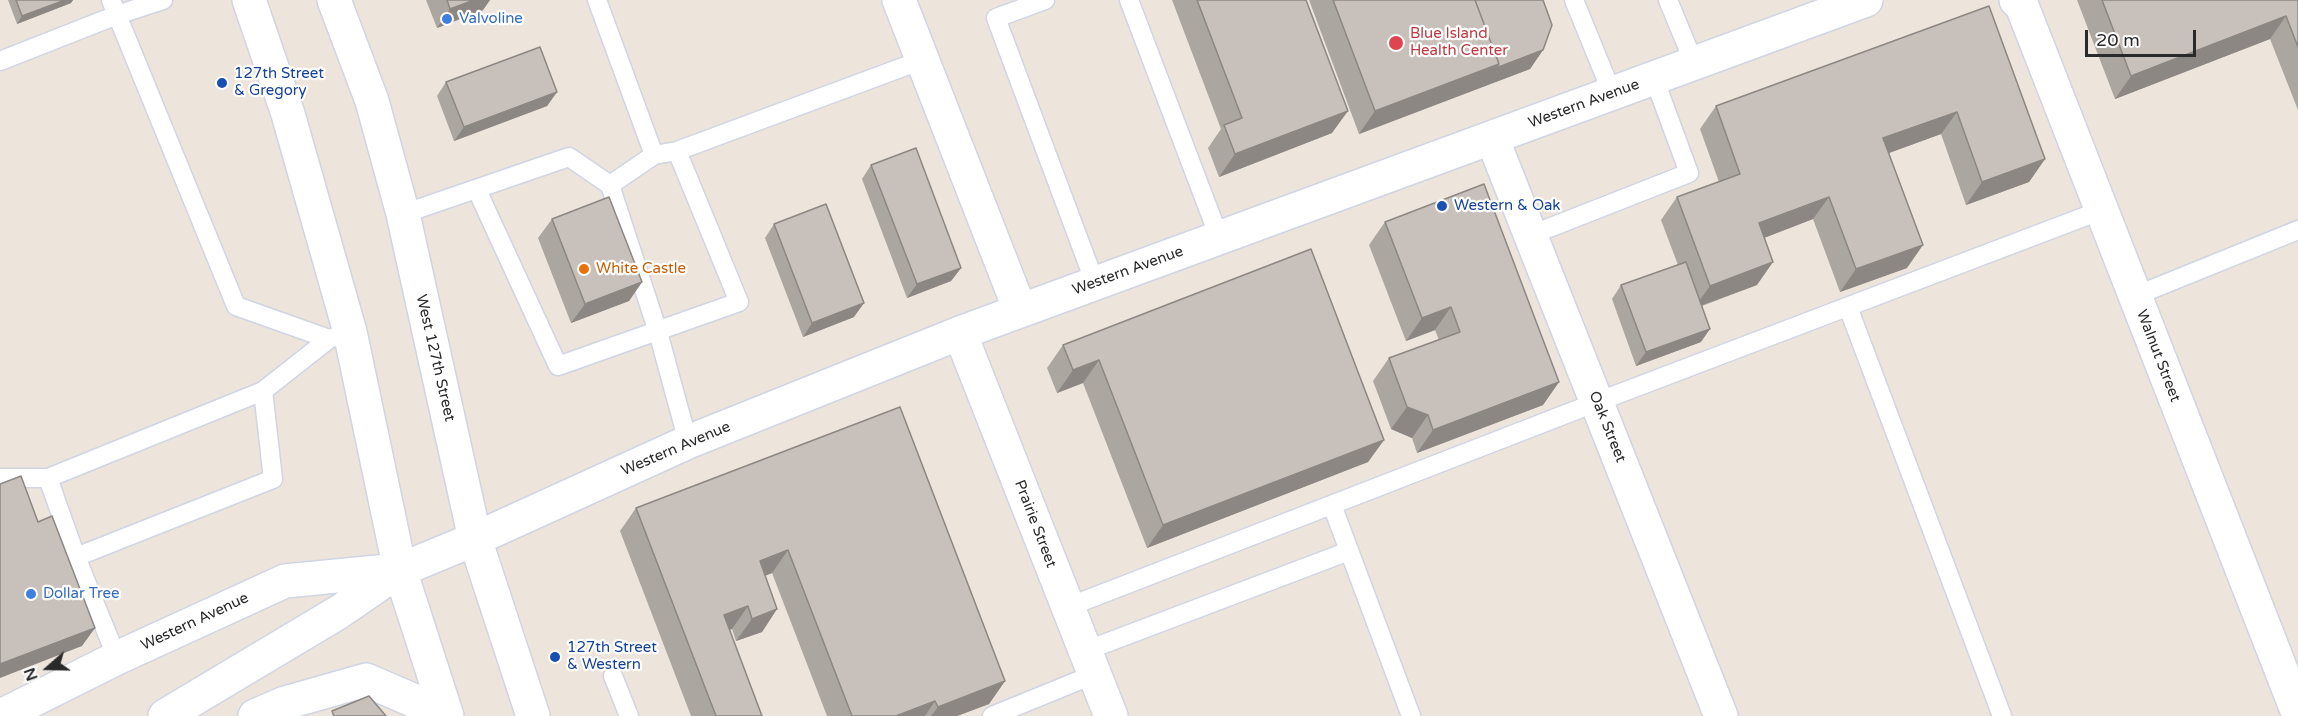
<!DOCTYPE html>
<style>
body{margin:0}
#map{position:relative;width:2298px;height:716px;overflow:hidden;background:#ede4db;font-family:"Varela Round",sans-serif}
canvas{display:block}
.north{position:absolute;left:18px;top:638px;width:60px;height:60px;-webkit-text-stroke:4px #fff;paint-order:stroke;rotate:250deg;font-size:16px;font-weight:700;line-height:24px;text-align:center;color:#2a2a2a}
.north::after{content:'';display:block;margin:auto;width:21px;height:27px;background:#2a2a2a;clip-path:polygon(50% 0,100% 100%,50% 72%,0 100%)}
.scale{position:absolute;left:2085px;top:30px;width:111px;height:27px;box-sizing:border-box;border:3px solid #2a2a2a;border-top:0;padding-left:8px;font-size:18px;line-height:21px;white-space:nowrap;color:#2a2a2a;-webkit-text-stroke:4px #fff;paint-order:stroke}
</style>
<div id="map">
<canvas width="2298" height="716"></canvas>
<div class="north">N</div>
<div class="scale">20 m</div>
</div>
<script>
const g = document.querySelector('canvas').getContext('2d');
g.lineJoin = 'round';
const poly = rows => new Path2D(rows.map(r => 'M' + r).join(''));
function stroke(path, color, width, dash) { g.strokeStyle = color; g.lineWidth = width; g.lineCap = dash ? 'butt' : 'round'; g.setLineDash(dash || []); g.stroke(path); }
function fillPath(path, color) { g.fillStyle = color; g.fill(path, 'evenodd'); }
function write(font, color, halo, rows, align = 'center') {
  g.font = font + ' "Varela Round",sans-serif'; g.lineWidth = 4.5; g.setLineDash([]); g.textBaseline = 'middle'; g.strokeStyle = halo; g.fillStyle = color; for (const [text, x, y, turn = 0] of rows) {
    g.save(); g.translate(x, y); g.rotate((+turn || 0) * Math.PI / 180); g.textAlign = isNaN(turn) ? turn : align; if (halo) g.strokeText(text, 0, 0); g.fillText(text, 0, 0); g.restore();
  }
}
const lane = poly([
 [111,0,236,306,329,339],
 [597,0,654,155],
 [1045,0,996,18,1095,283],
 [1129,0,1219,237],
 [1574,0,1612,93],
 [1668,0,1694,63],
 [0,61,117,15,163,0],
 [610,185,654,155,677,151,922,60],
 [477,190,558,366,739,302,677,151],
 [403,214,569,157,610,185,658,332,688,442],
 [1531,235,1689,173,1654,78],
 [2135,296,2298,230],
 [1848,307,2002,716],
 [0,478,48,478,263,391,329,339,338,336],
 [48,478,76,557,117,658],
 [1332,505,1411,716],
 [76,557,273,479,263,391],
 [1068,607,1597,402,2102,210],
 [1085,651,1349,551],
 [613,676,629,716],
 [992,716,1095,674]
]);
const street = poly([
 [899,0,1020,310],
 [2016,0,2022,6,2298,713],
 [1492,138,1721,716],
 [960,333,1111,716]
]);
const secondary = poly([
 [249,0,288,114,350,332,400,570,447,716],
 [334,0,372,101,403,214,475,539,533,716],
 [1,716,117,658,285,581,398,570],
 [165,716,339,612,400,570,475,539,688,442,960,333,1866,0],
 [255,716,285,703,366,680,417,702,426,716]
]);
stroke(lane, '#d0d5e4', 21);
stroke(street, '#d0d5e4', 36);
stroke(secondary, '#d0d5e4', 36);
stroke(lane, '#fff', 18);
stroke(street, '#fff', 33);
stroke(secondary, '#fff', 33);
fillPath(poly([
 [8,0,73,0,71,3,17,24],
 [426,0,490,0,483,10,437,28],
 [1172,0,1306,0,1332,133,1219,177,1208,148,1221,129],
 [1309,0,1543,0,1543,50,1530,69,1359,134],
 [2077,0,2298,0,2298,110,2270,39,2115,99],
 [1989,6,2045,159,2029,182,1966,205,1941,134,1889,153,1907,268,1840,292,1813,219,1764,238,1757,285,1702,306,1701,342,1636,366,1612,299,1621,285,1678,265,1661,220,1677,197,1719,182,1700,129,1716,106],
 [446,82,557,92,547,106,454,141,437,96],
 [871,165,961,268,951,281,907,298,862,179],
 [552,219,642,282,629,301,571,323,538,238],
 [1385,222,1559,382,1543,405,1417,453,1412,438,1391,429,1373,381,1389,358,1439,340,1435,330,1406,341,1369,245],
 [774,224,854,317,803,337,765,238],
 [1063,345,1384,440,1368,462,1147,548,1083,383,1057,393,1047,368],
 [900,407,1005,681,989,704,957,716,827,716,772,573,765,576,777,609,762,632,736,641,732,629,729,630,762,716,691,716,620,531,636,508]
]), '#aca6a1');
fillPath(poly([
 [65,0,73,0,71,3,17,24,22,16],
 [474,0,490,0,483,10,437,28,450,9],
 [2286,16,2270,39,2115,99,2131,76],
 [1543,50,1530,69,1359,134,1375,111,1499,64],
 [557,92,547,106,454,141,464,127],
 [1348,111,1332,133,1219,177,1235,154],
 [1957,112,1941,134,1867,161,1883,138],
 [2045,159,2029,182,1966,205,1982,182],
 [1829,197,1813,219,1743,246,1759,223],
 [1923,245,1907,268,1840,292,1856,269],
 [1773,262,1757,285,1694,308,1710,286],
 [961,268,951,281,907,298,917,284],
 [642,282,629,301,571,323,585,304],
 [864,303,854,317,803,337,812,323],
 [1451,307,1435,330,1406,341,1422,318],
 [1710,329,1701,342,1636,366,1646,352],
 [1099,360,1083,383,1057,393,1073,370],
 [1559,382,1543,405,1417,453,1433,430],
 [1407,407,1428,415,1412,438,1391,429],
 [1384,440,1368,462,1147,548,1163,525],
 [788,550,772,573,744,584,760,561],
 [748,606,732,629,708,638,724,615],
 [777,609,762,632,736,641,752,619],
 [95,628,82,646,0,678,0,664],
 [1005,681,989,704,957,716,931,716,938,707],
 [935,701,925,716,896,716]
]), '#8c8783');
const building = poly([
 [16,0,65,0,22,16,16,0],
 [447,0,474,0,450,9,447,0],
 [1197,0,1306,0,1348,111,1235,154,1224,125,1242,118,1197,0],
 [1333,0,1475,0,1499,64,1375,111,1333,0],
 [1475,0,1543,0,1552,25,1543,50,1496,68,1499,64,1475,0],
 [2102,0,2298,0,2298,47,2286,16,2131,76,2102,0],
 [1989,6,2045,159,1982,182,1957,112,1883,138,1923,245,1856,269,1829,197,1759,223,1773,262,1710,286,1677,197,1740,174,1716,106,1989,6],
 [540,47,557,92,464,127,446,82,540,47],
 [916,148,961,268,917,284,871,165,916,148],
 [1484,184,1559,382,1433,430,1428,415,1407,407,1389,358,1460,332,1451,307,1422,318,1385,222,1484,184],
 [609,197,642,282,585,304,552,219,609,197],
 [826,204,864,303,812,323,774,224,826,204],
 [1311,249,1384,440,1163,525,1099,360,1073,370,1063,345,1311,249],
 [1686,262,1710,329,1646,352,1621,285,1686,262],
 [900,407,1005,681,938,707,935,701,896,716,852,716,788,550,760,561,777,609,752,619,748,606,724,615,762,716,716,716,636,508,900,407],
 [21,476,38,522,52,516,95,628,0,664,0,484,21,476],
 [369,696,386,716,334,716,332,711,369,696]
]);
fillPath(building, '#c8c1bb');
stroke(building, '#8c8783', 1.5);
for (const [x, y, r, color] of [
 [447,19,6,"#3f7fe0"],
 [1396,43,8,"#e0444e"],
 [222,83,6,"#1a4fb4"],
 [1442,206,6,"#1a4fb4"],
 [584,269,6,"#e8710a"],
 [31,594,6,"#3f7fe0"],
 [555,657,6,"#1a4fb4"]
]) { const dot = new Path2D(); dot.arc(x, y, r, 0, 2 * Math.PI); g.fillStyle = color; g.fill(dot); stroke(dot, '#fff', 2); }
write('15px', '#366cbe', '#fff', [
 ["Valvoline",459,19],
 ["Dollar Tree",43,594]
], 'left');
write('15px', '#be3a42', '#fff', [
 ["Blue Island",1410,34],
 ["Health Center",1410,51]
], 'left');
write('15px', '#164399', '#fff', [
 ["127th Street",234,74],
 ["& Gregory",234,91],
 ["Western & Oak",1454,206],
 ["127th Street",567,648],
 ["& Western",567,665]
], 'left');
write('15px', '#2a2a2a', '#fff', [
 ["Western Avenue",1584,104,-20],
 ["Western Avenue",1128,271,-20],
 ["Walnut Street",2158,356,69],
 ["West 127th Street",435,358,77],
 ["Oak Street",1607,427,68],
 ["Western Avenue",676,449,-23],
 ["Prairie Street",1035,524,69],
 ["Western Avenue",195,622,-25]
]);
write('15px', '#c56008', '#fff', [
 ["White Castle",596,269]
], 'left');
</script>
